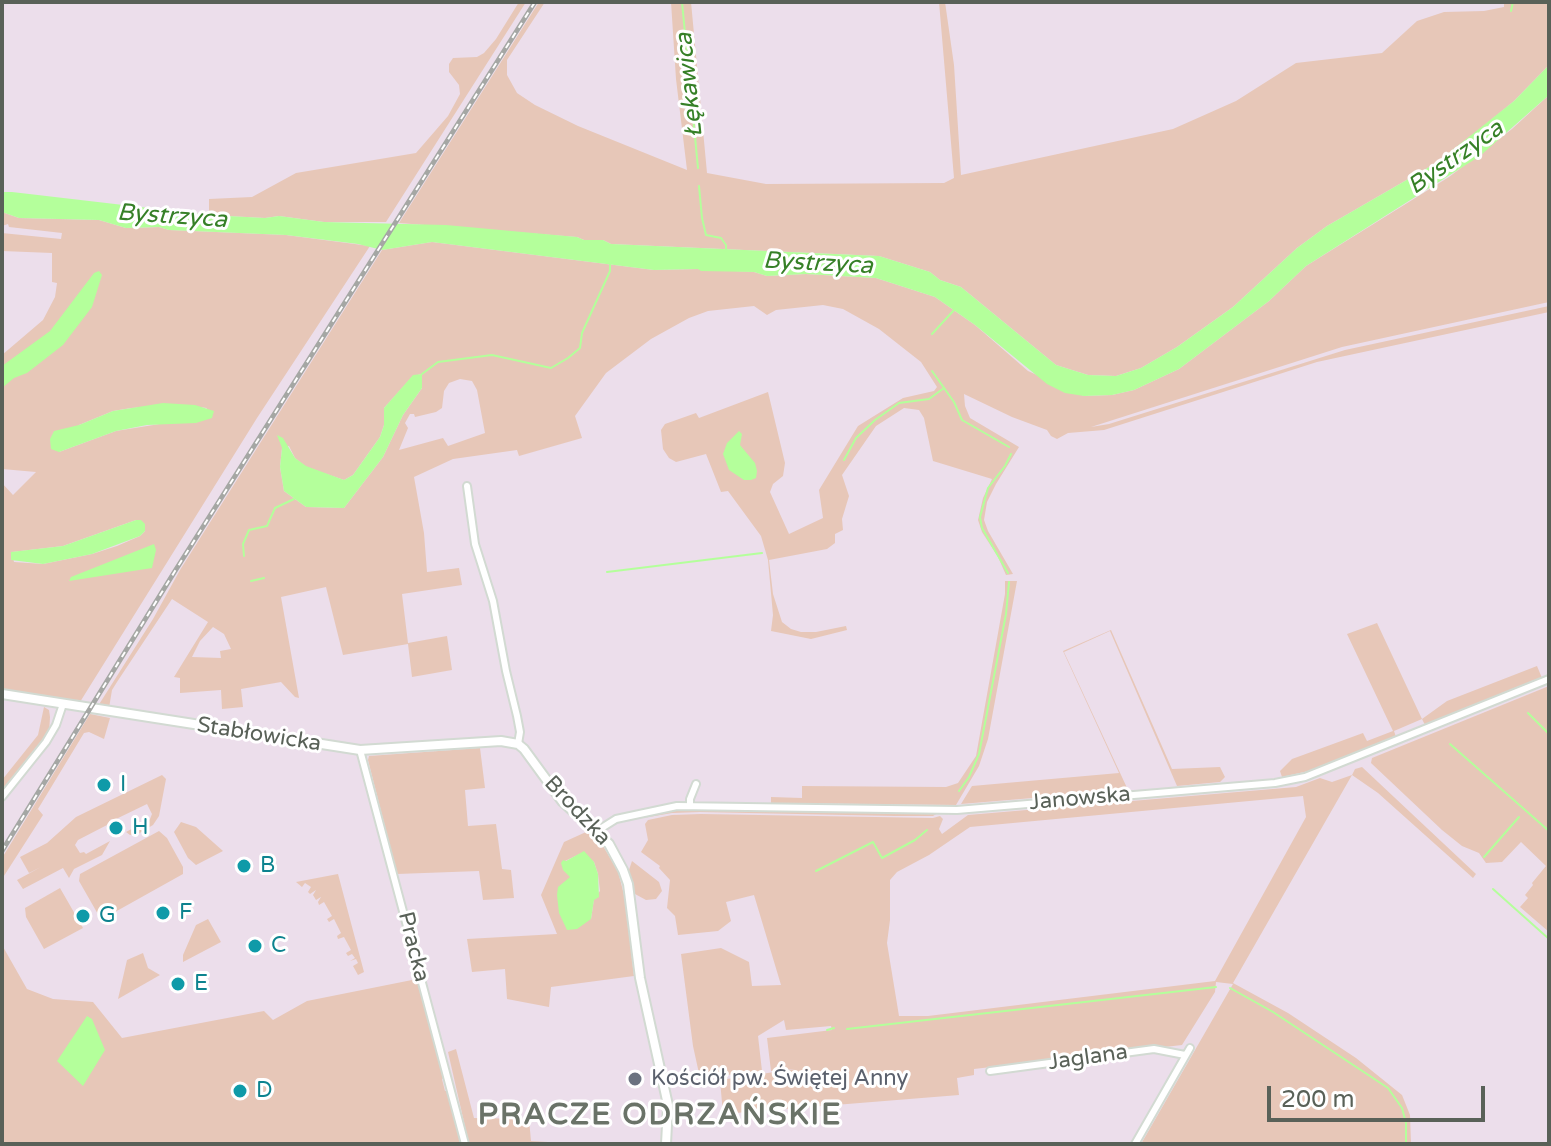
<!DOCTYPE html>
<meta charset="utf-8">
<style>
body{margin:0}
#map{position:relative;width:1551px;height:1146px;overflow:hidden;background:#ecdeeb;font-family:"Varela Round",sans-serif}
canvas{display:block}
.frame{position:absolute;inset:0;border:4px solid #596158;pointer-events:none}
.scale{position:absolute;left:1267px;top:1086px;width:218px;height:36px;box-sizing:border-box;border:4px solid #596158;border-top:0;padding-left:10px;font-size:24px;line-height:28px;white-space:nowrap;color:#596158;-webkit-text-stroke:6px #fff;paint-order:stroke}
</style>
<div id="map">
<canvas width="1551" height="1146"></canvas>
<div class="frame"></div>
<div class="scale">200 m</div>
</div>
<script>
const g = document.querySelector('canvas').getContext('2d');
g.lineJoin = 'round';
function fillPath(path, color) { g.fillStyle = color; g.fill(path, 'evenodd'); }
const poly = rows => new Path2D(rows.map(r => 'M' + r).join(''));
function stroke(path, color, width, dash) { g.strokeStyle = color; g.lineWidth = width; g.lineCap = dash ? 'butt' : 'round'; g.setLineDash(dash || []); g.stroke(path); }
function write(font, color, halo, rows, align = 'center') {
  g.font = font + ' "Varela Round",sans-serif'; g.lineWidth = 6; g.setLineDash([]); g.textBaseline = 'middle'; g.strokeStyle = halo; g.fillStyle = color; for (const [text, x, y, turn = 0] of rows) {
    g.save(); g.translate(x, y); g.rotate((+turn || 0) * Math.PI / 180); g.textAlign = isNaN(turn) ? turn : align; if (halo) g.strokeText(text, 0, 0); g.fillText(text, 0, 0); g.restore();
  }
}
fillPath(poly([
 [519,2,526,2,386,222,324,222,279,216,265,218,209,215,209,199,252,197,296,173,416,153,448,116,460,94,459,85,449,72,449,64,453,58,477,57,484,53,496,39],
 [539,2,545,2,507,60,507,75,517,93,535,105,578,126,687,170,676,79,671,2,691,2,707,173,766,184,944,183,954,178,939,2,945,2,954,65,961,175,1173,129,1236,101,1296,63,1382,53,1417,21,1444,12,1484,11,1504,7,1504,2,1549,2,1549,65,1514,101,1463,143,1436,163,1327,226,1297,248,1233,307,1177,347,1141,368,1116,376,1088,375,1056,365,961,287,940,280,930,272,879,256,611,244,603,240,584,240,577,237,399,223],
 [1549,95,1549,302,1342,347,1091,427,1109,424,1345,350,1549,306,1549,312,1317,362,1104,430,1068,433,1057,439,1051,436,1047,430,1012,417,964,394,965,406,970,418,1019,447,996,484,987,502,984,520,988,531,1013,574,1006,575,998,557,982,532,978,520,983,498,992,479,933,461,924,418,919,410,904,408,876,426,842,475,849,496,842,519,843,530,835,534,835,543,827,549,769,560,773,594,782,622,791,629,801,632,816,632,846,626,847,630,811,639,771,631,773,615,768,560,761,536,728,491,721,492,706,454,676,462,669,458,663,449,661,430,665,424,696,413,699,418,768,392,785,463,783,476,773,484,770,492,789,534,823,518,819,490,858,426,903,398,934,391,937,387,921,362,879,329,843,309,823,305,776,310,767,315,754,306,708,311,689,318,651,339,606,373,575,416,582,438,519,456,517,450,453,459,414,477,424,533,427,572,459,568,462,585,402,594,408,643,447,636,452,670,412,677,408,644,343,655,326,587,281,597,299,698,295,697,281,682,241,689,243,707,222,709,221,690,180,693,180,678,174,677,208,622,172,599,117,682,112,690,109,708,98,706,153,619,180,570,382,250,432,242,654,270,698,269,754,272,767,276,806,274,876,278,935,297,975,325,1028,371,1084,396,1112,395,1134,390,1179,369,1269,301,1306,266,1449,177,1512,129],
 [422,374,422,388,403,415,383,457,344,508,306,507,284,491,280,467,282,448,289,446,295,458,306,467,344,480,353,475,380,437,384,425,384,408,413,376],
 [460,379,472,381,477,390,485,433,448,446,443,438,399,450,408,428,405,423,410,414,414,414,415,417,436,412,442,408,444,391,449,383],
 [213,627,224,634,231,649,220,651,221,658,192,657,200,641],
 [2,212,19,218,99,220,126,228,159,227,169,230,286,235,370,246,257,418,80,702,2,690,2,483,13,495,36,472,2,469,2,355,43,320,55,297,57,283,52,282,52,253,2,251,2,233,61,239,62,233,9,227,8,224,2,226],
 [182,405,207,408,196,423,172,422,116,431,59,452,79,425,113,411,131,408],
 [136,520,145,531,140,536,117,546,92,554,43,564,14,562,12,552,63,546],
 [1005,581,1017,581,988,739,979,766,956,805,771,803,771,797,802,798,802,786,946,787,958,783,976,756,1005,594],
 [1377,623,1422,719,1447,701,1537,666,1542,678,1425,725,1422,719,1394,731,1396,737,1318,769,1282,777,1280,771,1292,759,1303,755,1363,733,1367,741,1393,731,1347,634],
 [1111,630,1172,769,1220,767,1225,777,1220,782,1177,786,1110,631,1064,652,1128,790,961,804,972,786,1119,773,1063,651],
 [1549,686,1549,932,1520,907,1528,898,1525,895,1533,885,1532,883,1546,866,1521,842,1502,862,1486,863,1479,853,1462,846,1442,830,1371,763,1372,758],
 [44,707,49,710,50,717,49,733,2,792,2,780,38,735],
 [90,714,110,718,104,739,89,732,84,733,38,809,43,815,2,879,2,858],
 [480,748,485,788,465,790,468,826,496,824,502,869,511,870,514,898,483,900,479,871,397,874,368,760,369,756],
 [1362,767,1476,874,1473,878,1378,793,1352,775,1233,983,1288,1013,1356,1058,1402,1095,1410,1115,1411,1144,1141,1144,1233,984,1216,982,1215,992,1182,1045,974,1069,974,1075,957,1078,959,1095,723,1114,720,1080,795,1069,771,1071,767,1038,832,1030,831,1026,786,1030,784,1020,758,1036,762,1071,700,1078,693,1046,681,954,721,948,749,962,752,986,781,985,754,895,726,902,731,921,718,931,678,935,675,916,667,908,670,880,659,868,660,866,641,852,648,840,645,824,648,820,672,815,701,814,933,818,940,816,943,819,939,829,942,834,968,815,1296,787,1320,778,1332,782,1352,775,1355,769],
 [1303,796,1306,817,1215,981,928,1016,899,1016,887,943,890,920,890,880,897,872,929,855,970,827],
 [162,775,166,779,159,816,153,825,138,834,130,835,126,832,150,819,152,814,147,804,114,820,111,819,107,825,78,840,75,845,80,853,84,852,86,854,110,841,102,855,74,869,69,878,63,868,23,889,17,880,41,867,29,873,20,857,47,843,76,817],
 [701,809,916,814,936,814,933,816,895,816,700,812,672,813,643,818,672,811],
 [567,812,603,846,618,871,625,899,634,976,551,987,549,1007,507,999,505,969,472,972,467,939,557,934,541,895,564,842,586,832],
 [582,853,594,862,598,874,600,891,594,899,591,919,565,861],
 [181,822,196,827,223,851,196,865,188,858,174,832],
 [159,831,167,838,183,867,183,874,106,917,99,916,79,881,80,874],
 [632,861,659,882,662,891,656,899,646,900,635,894,629,870],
 [338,874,364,972,358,975,353,966,358,963,356,959,350,961,355,958,352,954,348,956,346,953,351,950,344,937,338,939,337,936,341,933,334,919,329,922,327,919,332,916,324,902,319,905,318,902,321,897,316,900,313,895,316,890,310,894,308,892,311,887,305,883,302,887,296,882],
 [60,888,83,928,44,949,26,917,25,908],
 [208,919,221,942,183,962,183,955,196,925],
 [2,945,27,989,53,999,93,1002,122,1038,264,1011,273,1020,307,1001,417,979,444,1078,442,1079,445,1091,448,1091,462,1144,2,1144],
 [143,953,148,968,160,975,118,999,127,960],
 [456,1049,474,1118,529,1119,531,1141,582,1144,469,1144,448,1052]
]), '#e7c7b8');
fillPath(poly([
 [1549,65,1549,95,1480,156,1306,266,1269,301,1179,369,1134,390,1112,395,1084,396,1065,393,1047,384,975,325,935,297,876,278,806,274,767,276,754,272,701,271,698,269,654,270,432,242,382,250,358,244,286,235,169,230,159,227,126,228,99,220,19,218,2,212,2,192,12,192,209,215,265,218,279,216,324,222,446,225,577,237,584,240,603,240,611,244,879,256,930,272,940,280,961,287,1056,365,1088,375,1116,376,1141,368,1177,347,1233,307,1297,248,1327,226,1436,163,1514,101],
 [99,271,102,275,92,307,63,345,27,373,14,378,2,388,2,366,50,331,94,273],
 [422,374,422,388,403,415,383,457,344,508,306,507,284,491,280,467,282,448,277,435,283,438,295,458,306,466,344,480,353,475,380,437,384,425,384,408,413,375],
 [163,403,195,405,214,411,212,418,196,423,147,425,116,431,59,452,51,449,50,439,54,431,79,425,113,411],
 [739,431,742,434,740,445,755,463,757,471,756,478,751,480,744,480,729,470,723,454,727,443],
 [136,520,141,520,145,524,145,531,140,536,92,554,43,564,11,560,11,552,63,546],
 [154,544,156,550,152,568,69,581,71,577],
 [584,851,594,862,598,874,599,897,594,900,591,919,577,929,567,930,559,913,557,895,558,887,570,877,563,870,561,863,563,860,566,861],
 [87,1016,92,1019,105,1050,83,1086,57,1061]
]), '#b4ff9b');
stroke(poly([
 [682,2,698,168],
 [1511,11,1513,2],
 [699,186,702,218,706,235,721,238,726,245,726,251],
 [932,334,955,309],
 [932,371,954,402,962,420,1009,447],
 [422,374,438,362,492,355,551,368,568,358,580,348,582,333,610,271,610,263],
 [844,460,856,438,875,420,899,403,929,399,944,388],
 [244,556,243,544,249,530,267,526,275,508,294,499],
 [607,572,762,553],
 [1008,573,982,528,980,517,988,488,1005,466,1011,454],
 [251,581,264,578],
 [1528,713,1549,734],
 [1450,744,1549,831],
 [959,791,969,777,979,754,1006,614,1009,582],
 [1484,857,1519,817],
 [816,871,873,842,882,858,915,840,927,830],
 [1493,889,1549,939],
 [1230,988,1273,1012,1388,1088,1402,1108,1406,1123,1406,1144],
 [847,1029,1216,987],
 [827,1030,834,1028]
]), '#b4ff9b', 2);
const minor = poly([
 [467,486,475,544,493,601,506,671,517,716,520,732,518,744],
 [360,750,465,1144],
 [2,797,46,742,56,725,63,704],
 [690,806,690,799,696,784],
 [597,831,616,819,677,806,957,810,1275,783,1305,777,1549,679],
 [990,1071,1154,1049,1185,1055],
 [1135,1144,1190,1048]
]);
const tertiary = poly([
 [2,694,360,750,501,741,518,744,524,749,562,801,609,844,623,870,628,884,640,978,668,1105,666,1144]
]);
stroke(minor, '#d2dad2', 10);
stroke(tertiary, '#d2dad2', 12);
stroke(minor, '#fff', 6);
stroke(tertiary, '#fff', 8);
const rail = poly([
 [2,851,175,571,535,2]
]);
stroke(rail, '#a5a7a4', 5);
stroke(rail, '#fff', 2, [6]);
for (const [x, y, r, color] of [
 [104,785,8,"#0f9aa8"],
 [116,828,8,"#0f9aa8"],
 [244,866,8,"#0f9aa8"],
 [163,913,8,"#0f9aa8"],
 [83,916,8,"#0f9aa8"],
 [255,946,8,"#0f9aa8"],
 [178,984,8,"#0f9aa8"],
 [635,1079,8,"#6b7280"],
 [240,1091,8,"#0f9aa8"]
]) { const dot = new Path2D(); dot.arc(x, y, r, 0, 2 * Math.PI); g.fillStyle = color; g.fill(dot); stroke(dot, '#fff', 3); }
write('22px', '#596158', '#fff', [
 ["Stabłowicka",259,735,9],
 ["Janowska",1080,799,-5],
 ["Brodzka",577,811,47],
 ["Pracka",413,947,76],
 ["Jaglana",1088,1058,-8]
]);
write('22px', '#0d838f', '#fff', [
 ["I",120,785],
 ["H",132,828],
 ["B",260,866],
 ["F",179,913],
 ["G",99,916],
 ["C",271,946],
 ["E",194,984],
 ["D",256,1091]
], 'left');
write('22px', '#5b616d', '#fff', [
 ["Kościół pw. Świętej Anny",651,1079]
], 'left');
write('italic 24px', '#368027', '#fff', [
 ["Łękawica",690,85,-96],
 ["Bystrzyca",1456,158,-35],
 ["Bystrzyca",172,217,4],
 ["Bystrzyca",818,264,3]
]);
g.letterSpacing = '2px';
write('bold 30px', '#6a7368', '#fff', [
 ["PRACZE ODRZAŃSKIE",660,1116]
]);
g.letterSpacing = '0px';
</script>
